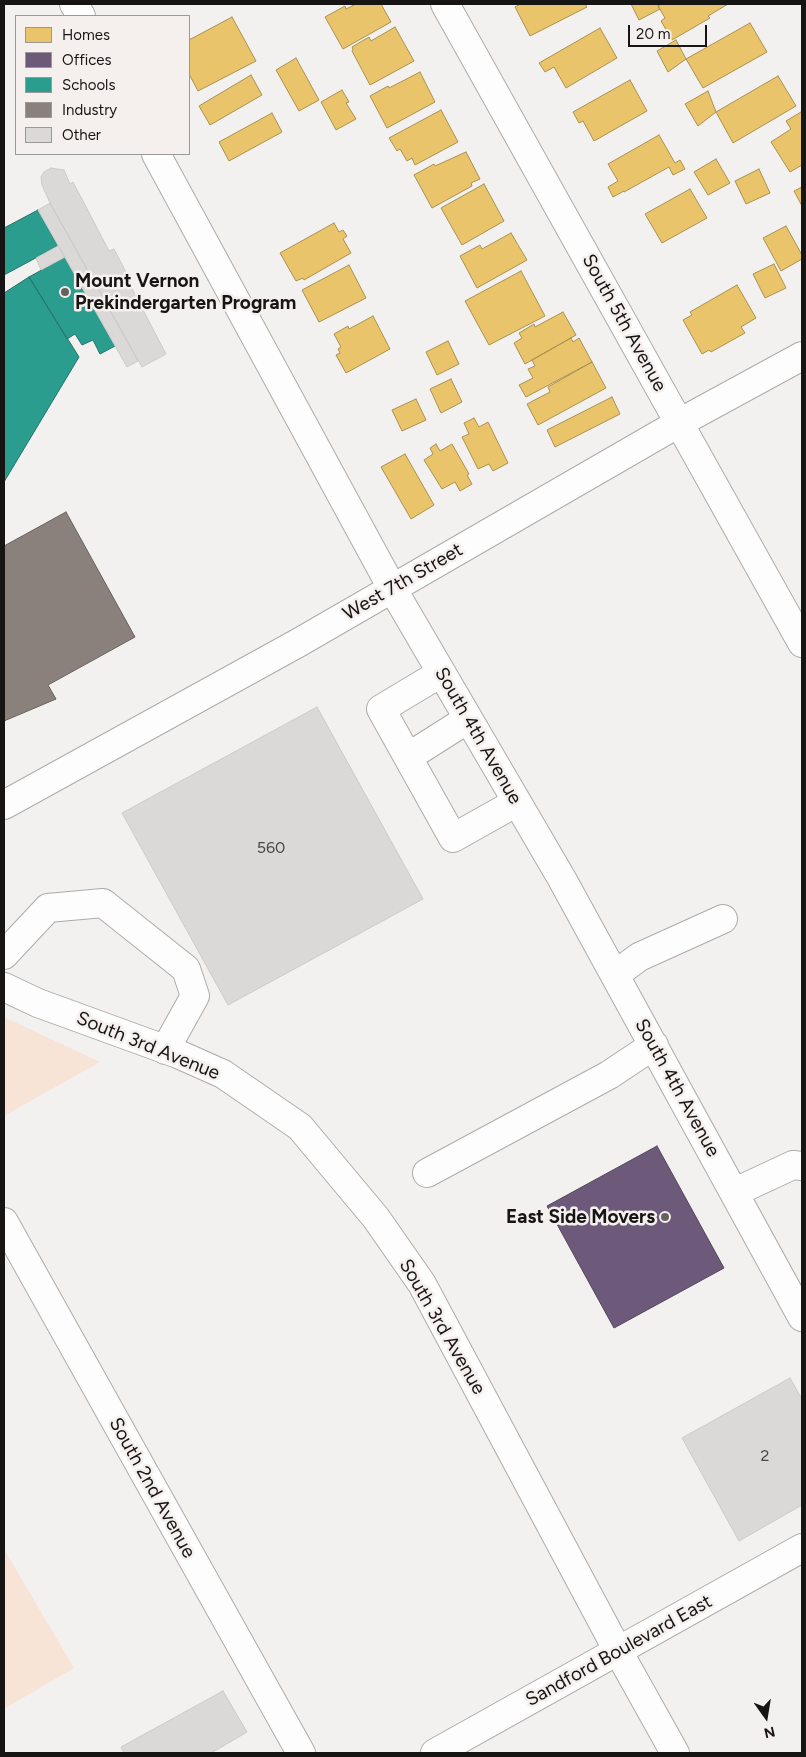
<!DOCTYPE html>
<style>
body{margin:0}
#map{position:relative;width:806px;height:1757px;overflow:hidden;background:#f3f1ef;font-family:Figtree,sans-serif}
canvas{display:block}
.frame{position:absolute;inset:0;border:5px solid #171514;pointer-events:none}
.legend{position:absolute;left:15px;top:15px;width:175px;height:140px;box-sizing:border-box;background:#f5f0ed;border:1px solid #9c9896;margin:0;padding:6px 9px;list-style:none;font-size:15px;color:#171514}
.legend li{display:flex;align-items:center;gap:10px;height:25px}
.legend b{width:25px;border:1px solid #9c9896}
.north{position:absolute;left:741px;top:1692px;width:50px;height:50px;-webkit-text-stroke:4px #f5f0ed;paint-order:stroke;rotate:167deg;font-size:14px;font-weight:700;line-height:20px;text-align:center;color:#171514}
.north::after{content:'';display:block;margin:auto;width:18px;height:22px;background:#171514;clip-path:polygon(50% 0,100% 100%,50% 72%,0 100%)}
.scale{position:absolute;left:628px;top:25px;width:79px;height:22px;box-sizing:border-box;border:2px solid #171514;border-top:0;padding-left:6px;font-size:15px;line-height:18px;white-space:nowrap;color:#171514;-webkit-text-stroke:4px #f5f0ed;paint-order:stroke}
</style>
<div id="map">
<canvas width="806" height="1757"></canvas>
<div class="frame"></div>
<ul class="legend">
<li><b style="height:14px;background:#e9c46a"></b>Homes</li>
<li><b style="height:14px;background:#6d597a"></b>Offices</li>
<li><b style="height:14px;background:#2a9d8f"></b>Schools</li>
<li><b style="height:14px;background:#8a817c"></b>Industry</li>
<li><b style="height:14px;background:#dad9d7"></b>Other</li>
</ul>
<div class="north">N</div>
<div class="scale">20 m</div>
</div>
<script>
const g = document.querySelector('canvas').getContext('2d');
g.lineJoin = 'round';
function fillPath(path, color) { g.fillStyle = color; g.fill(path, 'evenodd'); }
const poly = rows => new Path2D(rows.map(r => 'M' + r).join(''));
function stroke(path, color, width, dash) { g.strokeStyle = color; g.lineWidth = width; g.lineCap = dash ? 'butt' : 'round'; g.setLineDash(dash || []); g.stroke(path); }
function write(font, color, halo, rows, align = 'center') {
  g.font = font + ' Figtree,sans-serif'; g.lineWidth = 5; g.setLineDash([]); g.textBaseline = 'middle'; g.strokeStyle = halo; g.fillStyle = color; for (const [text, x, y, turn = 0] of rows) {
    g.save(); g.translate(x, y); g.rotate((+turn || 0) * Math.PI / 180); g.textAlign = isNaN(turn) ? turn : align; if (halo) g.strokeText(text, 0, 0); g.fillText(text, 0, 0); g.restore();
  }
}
fillPath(poly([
 [4,1017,100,1062,4,1116],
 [4,1549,74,1668,4,1709]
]), '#f8e4d7');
const homes = poly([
 [356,4,381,4,391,22,343,49,325,17,345,6,346,9,356,4],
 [520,4,585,4,587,7,530,36,515,7,520,4],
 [631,4,657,4,660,9,639,20,631,4],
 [662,4,728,4,708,16,710,18,672,40,661,21,665,18,658,6,662,4],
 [232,17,256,61,198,91,189,74,189,40,232,17],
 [750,23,767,52,703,88,686,59,750,23],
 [395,27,414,61,370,85,352,51,353,49,352,47,369,37,371,41,395,27],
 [600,28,617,58,566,88,554,67,545,72,539,63,600,28],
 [676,40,686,59,668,72,657,51,676,40],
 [296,58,319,100,299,111,276,70,296,58],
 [420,72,435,102,387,128,370,96,388,86,389,88,420,72],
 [251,75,262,95,210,125,199,106,251,75],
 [778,76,796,106,733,143,716,112,778,76],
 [630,80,647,111,594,141,583,121,579,123,573,112,630,80],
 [342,90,349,102,346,103,356,119,336,130,321,102,342,90],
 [708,91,716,112,698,126,685,104,708,91],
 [441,110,458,142,415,165,412,158,407,161,400,149,397,151,389,138,441,110],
 [801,112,802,114,802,165,790,172,771,142,791,129,786,121,801,112],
 [272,113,282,132,229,161,219,142,272,113],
 [659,135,675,163,680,160,685,169,673,175,669,167,624,192,624,191,613,197,608,187,618,181,608,164,659,135],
 [466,152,480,179,471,183,472,186,432,208,414,175,434,164,435,166,466,152],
 [716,159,730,183,708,195,694,172,716,159],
 [759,169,770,193,746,204,735,181,759,169],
 [484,184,504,221,462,245,441,208,484,184],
 [802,187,802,206,794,191,802,187],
 [690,189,707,218,662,243,645,214,690,189],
 [334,223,339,232,343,230,347,236,343,239,351,253,304,280,303,278,296,281,280,253,334,223],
 [786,226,802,255,802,259,781,271,763,238,786,226],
 [511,233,527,260,477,288,460,256,480,245,482,249,511,233],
 [774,264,786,288,765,298,753,274,774,264],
 [349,265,366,298,319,322,302,290,349,265],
 [521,271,545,316,489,345,465,301,521,271],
 [737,285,756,318,741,327,745,333,711,352,709,350,702,354,683,320,692,315,690,312,737,285],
 [563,312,576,335,525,364,514,343,522,338,519,333,534,324,535,327,563,312],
 [373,316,390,349,346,373,336,355,340,353,338,349,341,347,334,334,348,326,349,329,373,316],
 [571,338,573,342,579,338,592,362,526,397,519,385,533,378,528,369,535,366,532,360,571,338],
 [448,341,459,364,437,375,426,352,448,341],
 [592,362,606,388,538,425,527,404,550,392,548,387,592,362],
 [451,379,462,402,441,413,430,389,451,379],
 [612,397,620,414,555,447,547,430,612,397],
 [416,399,426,420,402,431,392,410,416,399],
 [474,418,479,427,488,422,508,463,493,471,489,464,478,469,462,437,469,434,464,423,474,418],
 [436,444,440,451,452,444,469,474,467,475,472,484,460,491,455,482,442,489,424,460,433,454,430,448,436,444],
 [405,454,434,505,411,519,381,467,405,454]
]);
fillPath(homes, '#e9c46a');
stroke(homes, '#aa9050', 1);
const offices = poly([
 [657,1146,724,1268,614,1328,547,1206,657,1146]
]);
fillPath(offices, '#6d597a');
stroke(offices, '#53455b', 1);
const schools = poly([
 [38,210,58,246,4,275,4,228,38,210],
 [65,257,115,346,100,354,93,340,82,345,75,334,67,339,29,277,65,257],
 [29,277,79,357,4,482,4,293,29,277]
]);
fillPath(schools, '#2a9d8f');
stroke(schools, '#24746a', 1);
const industry = poly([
 [66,512,135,637,48,685,56,699,4,721,4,546,66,512]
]);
fillPath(industry, '#8a817c');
stroke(industry, '#68615d', 1);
const building = poly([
 [51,168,64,170,70,184,73,182,109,251,114,249,132,284,130,285,166,354,142,367,50,203,42,185,41,177,44,172,51,168],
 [50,203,138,361,127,367,38,210,50,203],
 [58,246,65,257,41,270,36,258,58,246],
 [317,707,423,899,228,1005,122,813,317,707],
 [790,1378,802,1399,802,1505,739,1541,682,1438,790,1378],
 [223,1691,247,1732,213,1752,213,1753,124,1753,121,1747,223,1691]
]);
fillPath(building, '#dad9d7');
stroke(building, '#cccac9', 1);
const minor = poly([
 [74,4,81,16],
 [445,4,802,643],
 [156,154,392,588,562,879,802,1317],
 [441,673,381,709,453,838,517,802],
 [408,757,468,719],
 [4,805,298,643,679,423,802,356],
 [4,955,48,908,103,903,186,969,195,996,165,1050],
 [615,975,639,957,723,919],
 [4,987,38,1003,178,1054,223,1074,300,1127,376,1218,422,1284,618,1651,675,1753],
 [427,1173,609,1075,654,1045],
 [735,1192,793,1165,802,1166],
 [4,1222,301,1753],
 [435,1753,802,1548]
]);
stroke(minor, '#adabaa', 30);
stroke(minor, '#fdfdfd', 28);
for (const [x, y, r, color] of [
 [65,292,5,"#646261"],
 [665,1217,5,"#646261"]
]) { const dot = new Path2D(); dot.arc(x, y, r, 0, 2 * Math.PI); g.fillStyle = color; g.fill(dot); stroke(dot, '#f5f0ed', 2); }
write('16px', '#484645', null, [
 ["560",271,848],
 ["2",765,1456]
]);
write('bold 19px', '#171514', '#f5f0ed', [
 ["Mount Vernon",75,281],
 ["Prekindergarten Program",75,303],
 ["East Side Movers",655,1217,"right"]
], 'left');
write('19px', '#171514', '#f5f0ed', [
 ["South 5th Avenue",624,323,61],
 ["West 7th Street",403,582,-30],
 ["South 4th Avenue",478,736,60],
 ["South 3rd Avenue",148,1046,22],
 ["South 4th Avenue",677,1088,61],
 ["South 3rd Avenue",442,1327,60],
 ["South 2nd Avenue",152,1488,61],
 ["Sandford Boulevard East",619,1651,-29]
]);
</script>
